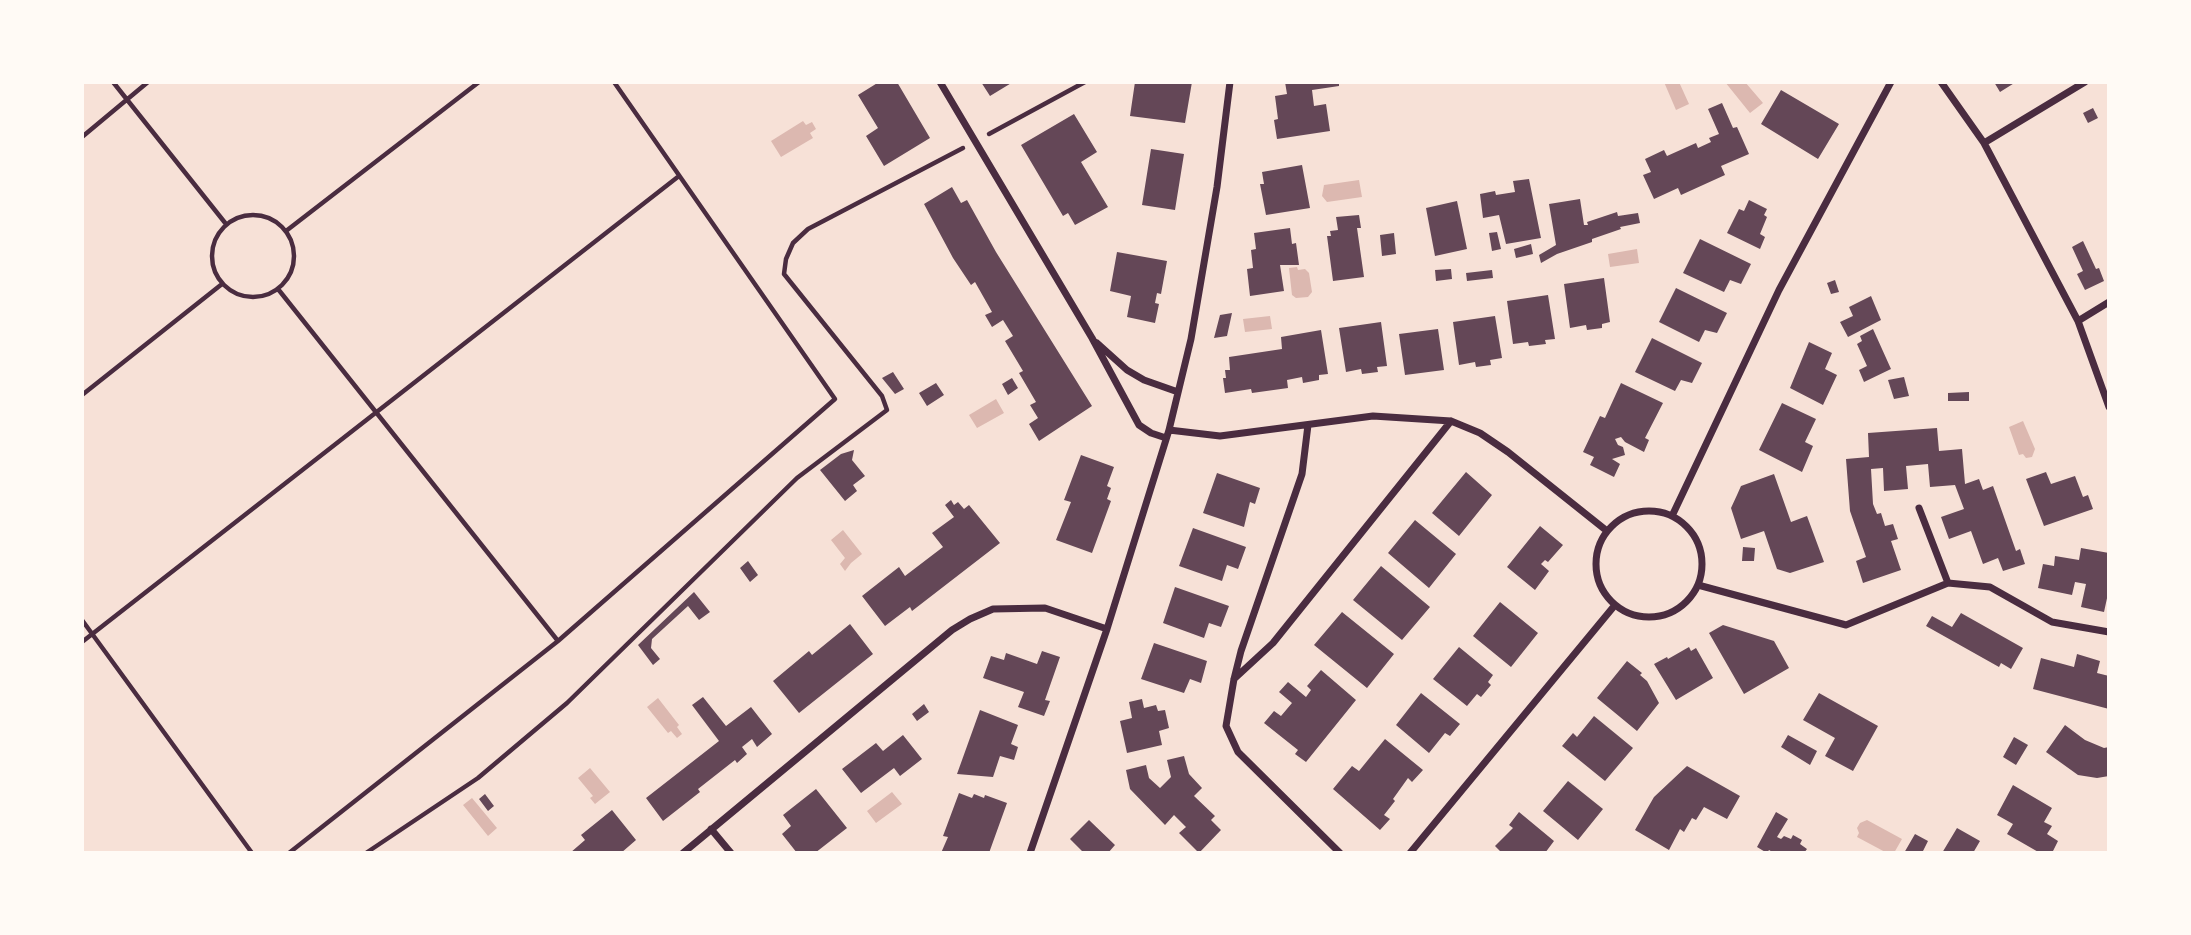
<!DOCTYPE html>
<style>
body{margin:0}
#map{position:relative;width:2191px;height:935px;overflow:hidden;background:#f7e1d7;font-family:"Exo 2",sans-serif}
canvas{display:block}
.frame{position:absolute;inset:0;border:84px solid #fffaf5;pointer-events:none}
</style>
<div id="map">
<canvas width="2191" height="935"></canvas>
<div class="frame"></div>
</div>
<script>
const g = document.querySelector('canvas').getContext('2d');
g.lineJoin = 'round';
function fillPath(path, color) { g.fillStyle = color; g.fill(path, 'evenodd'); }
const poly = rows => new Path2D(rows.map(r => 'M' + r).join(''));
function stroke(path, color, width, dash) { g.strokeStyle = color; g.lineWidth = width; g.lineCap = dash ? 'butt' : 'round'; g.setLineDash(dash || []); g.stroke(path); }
fillPath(poly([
 [1664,82,1679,82,1689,104,1676,110],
 [1725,82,1745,82,1763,103,1750,113],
 [803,121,806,125,812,122,816,129,810,133,813,138,781,157,771,141],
 [1359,180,1362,197,1327,202,1322,196,1324,185],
 [1637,249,1639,263,1610,267,1608,254],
 [1297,267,1298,270,1305,269,1309,273,1312,292,1308,297,1296,298,1292,295,1289,268],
 [1270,316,1272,329,1245,332,1243,319],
 [996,399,1004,413,977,428,969,415],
 [2023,421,2035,449,2032,457,2026,458,2023,454,2019,455,2009,427],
 [843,530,862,554,851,563,845,571,840,564,845,558,831,540],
 [658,698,679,725,677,727,682,734,677,738,671,731,668,733,647,707],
 [590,768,610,792,595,804,590,798,593,796,578,778],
 [892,792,902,804,876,823,867,811],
 [472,798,497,828,488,836,463,805],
 [1867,820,1902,839,1894,853,1887,853,1857,837,1859,833,1857,828,1860,823]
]), '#dcb8b0');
fillPath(poly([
 [879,82,897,82,930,138,884,166,866,136,878,128,858,95],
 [981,82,1013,82,990,96],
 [1135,82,1192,82,1185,123,1130,116],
 [1285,82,1339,82,1339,86,1312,90,1314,106,1326,104,1330,131,1277,139,1274,120,1278,119,1275,96,1287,94],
 [1994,82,2016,82,2000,92],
 [1781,90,1839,124,1818,159,1761,124],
 [1722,103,1733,128,1737,127,1749,154,1721,166,1725,175,1681,195,1678,188,1654,199,1643,175,1651,172,1645,159,1664,150,1667,156,1696,143,1698,148,1711,142,1709,138,1719,134,1708,109],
 [2093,108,2098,118,2088,123,2083,113],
 [1074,114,1097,152,1081,162,1108,207,1075,225,1068,213,1063,216,1021,145],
 [1151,149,1184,154,1175,210,1142,205],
 [1302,165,1310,208,1266,215,1260,184,1264,184,1262,172],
 [1529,179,1541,238,1506,244,1499,215,1483,218,1480,194,1495,191,1496,195,1515,192,1513,181],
 [952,187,961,203,967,200,996,252,1092,406,1039,441,1029,424,1038,418,1030,405,1036,402,1019,373,1023,371,1005,341,1013,336,1003,320,992,327,985,315,992,312,975,282,971,285,953,258,924,204],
 [1580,199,1584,225,1588,225,1587,222,1617,212,1618,216,1638,213,1640,223,1620,227,1621,229,1592,239,1592,242,1557,254,1541,263,1539,255,1556,245,1549,204],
 [1749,200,1767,209,1764,215,1767,217,1760,234,1765,237,1760,249,1727,233,1739,209,1744,211],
 [1457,201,1467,249,1435,256,1426,208],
 [1359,215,1361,228,1357,228,1364,277,1333,281,1327,236,1331,236,1330,231,1338,230,1336,217],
 [1290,228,1292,244,1296,243,1299,265,1280,265,1284,291,1250,296,1247,269,1253,268,1251,250,1256,249,1254,233],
 [1497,232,1501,249,1492,251,1489,233],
 [1394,233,1396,254,1382,256,1380,235],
 [1700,239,1751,264,1741,284,1730,280,1724,292,1683,273],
 [2083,241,2096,269,2099,268,2104,281,2085,290,2077,274,2083,271,2072,247],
 [1531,244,1533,254,1516,258,1514,249],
 [1117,252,1167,261,1161,294,1157,293,1155,303,1159,304,1155,323,1127,317,1131,296,1110,291],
 [1451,269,1452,279,1436,281,1435,270],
 [1492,270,1493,278,1467,281,1466,273],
 [1604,278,1610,322,1602,324,1602,328,1587,330,1586,325,1570,328,1564,284],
 [1835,280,1839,292,1831,294,1827,283],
 [1676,288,1727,313,1717,333,1705,330,1699,342,1659,322],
 [1548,295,1555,339,1545,340,1546,344,1529,346,1528,342,1513,344,1507,301],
 [1871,296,1881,320,1848,337,1840,322,1853,316,1849,307],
 [1232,313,1227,336,1214,338,1220,315],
 [1495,316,1502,358,1490,360,1491,365,1476,367,1475,362,1459,365,1453,322],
 [1381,322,1387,366,1377,367,1378,372,1362,374,1361,369,1346,372,1339,328],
 [1438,329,1444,370,1405,375,1399,334],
 [1873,329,1891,369,1864,382,1859,370,1867,366,1857,344,1862,341,1860,336],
 [1321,330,1328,374,1319,375,1319,380,1303,383,1302,377,1287,380,1288,388,1252,393,1251,389,1225,393,1223,378,1226,378,1225,370,1230,370,1229,357,1282,349,1281,337],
 [1652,338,1702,363,1692,383,1681,380,1675,391,1635,372],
 [1809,342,1832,353,1825,369,1837,375,1823,405,1790,388],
 [893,372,904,389,895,394,882,378],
 [1904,377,1909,396,1894,399,1888,380],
 [1012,378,1018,388,1008,395,1002,384],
 [936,383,944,395,927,406,919,393],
 [1621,383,1663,403,1645,438,1649,440,1644,452,1625,442,1621,437,1615,439,1618,445,1623,447,1625,455,1612,459,1620,464,1614,477,1590,465,1594,457,1583,452,1600,416,1605,418],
 [1969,392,1969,401,1948,401,1948,393],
 [1782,403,1816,419,1805,442,1813,446,1802,472,1759,450],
 [1937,428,1939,451,1962,449,1965,484,1979,479,1983,490,1993,486,2016,551,2020,549,2025,564,2003,571,1998,558,1983,564,1971,531,1949,539,1941,517,1964,509,1955,485,1930,487,1928,464,1906,466,1908,489,1884,491,1883,468,1871,469,1873,504,1877,514,1881,513,1885,526,1893,524,1898,539,1891,541,1901,570,1863,583,1856,561,1866,557,1850,511,1846,459,1869,457,1868,433],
 [854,450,852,460,865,476,853,485,857,491,845,501,820,470,841,454],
 [1081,455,1114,467,1107,486,1111,488,1107,499,1111,501,1092,553,1056,540,1071,502,1064,500],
 [1466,472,1492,495,1459,536,1432,513],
 [2046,472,2051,484,2075,476,2083,497,2088,495,2093,509,2044,526,2026,479],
 [1217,473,1260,488,1255,504,1250,502,1244,527,1203,513],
 [1774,474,1791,522,1807,516,1824,562,1790,573,1777,569,1764,531,1741,539,1731,508,1737,495,1741,486],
 [951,500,954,505,958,502,964,509,969,505,1000,543,912,611,910,607,885,626,862,596,899,567,905,576,943,547,932,533,954,517,945,505],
 [1415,520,1456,554,1429,588,1388,553],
 [1540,526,1563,545,1548,562,1545,560,1541,564,1549,571,1535,590,1507,567],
 [1193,528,1246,547,1238,569,1227,565,1222,581,1179,566],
 [1743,547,1755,548,1754,561,1742,561],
 [2081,548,2109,553,2109,589,2104,612,2081,607,2086,584,2075,582,2072,595,2038,588,2043,564,2054,566,2055,556,2079,560],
 [748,561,758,575,750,582,740,568],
 [1381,566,1430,607,1402,640,1353,600],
 [1175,587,1229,606,1221,627,1209,623,1204,638,1163,623],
 [694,592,710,612,699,620,688,606,652,639,651,648,660,659,653,665,638,645],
 [1500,602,1538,633,1511,667,1473,636],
 [1342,612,1394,654,1367,688,1314,645],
 [1961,613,2023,648,2011,669,2001,663,1999,667,1926,626,1932,616,1952,627],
 [850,624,873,654,799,713,773,681,809,651,812,655],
 [1723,625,1774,641,1789,668,1744,694,1709,633],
 [1154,643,1207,661,1201,683,1190,679,1184,693,1141,679],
 [1459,647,1493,675,1488,682,1491,685,1481,697,1477,694,1467,706,1433,679],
 [1689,647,1691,651,1696,648,1713,678,1676,700,1654,664,1667,657,1668,659],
 [1042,651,1060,657,1045,700,1050,701,1044,716,1018,707,1024,692,983,678,991,656,1004,660,1006,653,1037,664],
 [2077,654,2100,661,2097,673,2109,676,2109,709,2033,689,2041,658,2074,667],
 [1627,661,1642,673,1640,675,1647,681,1659,703,1637,731,1597,698],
 [1321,670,1356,700,1306,762,1295,754,1298,750,1264,723,1274,711,1281,716,1292,703,1279,692,1288,682,1306,697,1311,690,1307,686],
 [1421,693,1460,724,1450,736,1445,733,1429,753,1396,725],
 [1819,693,1878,726,1853,771,1825,756,1835,738,1803,720],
 [703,697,726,726,751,707,772,734,757,747,752,739,742,747,747,754,737,763,735,760,698,789,700,792,663,821,646,798,719,741,692,705],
 [1142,699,1144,708,1156,705,1158,711,1165,710,1169,728,1159,731,1162,745,1127,753,1120,721,1132,718,1129,702],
 [924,704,929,712,917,721,912,714],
 [980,710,1018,725,1011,744,1018,747,1014,760,1000,756,993,777,957,774],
 [1594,716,1633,748,1605,781,1562,746,1573,733,1577,737],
 [2065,725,2085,740,2104,748,2109,747,2109,776,2097,778,2078,775,2046,752],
 [903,735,922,759,900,776,894,768,861,793,842,769,876,743,883,751],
 [1788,735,1817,751,1810,765,1781,747],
 [2014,737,2028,745,2016,765,2003,757],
 [1385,739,1423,770,1412,782,1408,778,1393,799,1395,801,1384,815,1390,819,1380,830,1333,789,1352,766,1359,771],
 [1184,756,1189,774,1202,788,1194,796,1215,816,1211,820,1221,830,1199,853,1179,833,1186,827,1174,815,1165,825,1130,789,1126,770,1146,765,1149,778,1160,788,1171,777,1167,760],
 [1687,766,1740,796,1727,819,1704,807,1696,820,1692,818,1684,832,1680,829,1669,850,1635,830,1654,797],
 [1568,781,1603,809,1578,840,1543,811],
 [2013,785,2052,808,2044,822,2052,826,2047,834,2058,841,2052,853,2040,853,2007,834,2013,824,1997,815],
 [816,789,847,828,815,853,797,853,782,834,791,826,783,815],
 [959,793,972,798,974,794,984,798,985,795,1007,803,989,853,941,853,948,837,943,836],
 [485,794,494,806,488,811,479,799],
 [612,810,636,840,621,853,570,853,585,840,581,835],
 [1519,812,1554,841,1545,853,1502,853,1495,846,1513,828,1509,825],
 [1776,812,1788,819,1777,837,1781,839,1784,836,1791,839,1793,835,1802,840,1800,844,1807,849,1804,853,1774,853,1769,850,1767,853,1757,847],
 [1089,820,1115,845,1108,853,1084,853,1070,839],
 [1957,828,1980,841,1973,853,1942,853],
 [1915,834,1928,841,1922,853,1904,853]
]), '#644757');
stroke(poly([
 [113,82,226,224],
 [989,134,1085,82],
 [82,137,148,82],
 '212 256a41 41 0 1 1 82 0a41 41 0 1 1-82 0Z',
 [286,231,479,82],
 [278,289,558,641],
 [82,395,222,284],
 [82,620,252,853],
 [82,642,679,176],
 [289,853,558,641,835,399,614,82],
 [366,853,478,778,567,703,797,478,887,410,882,396,784,274,786,259,793,243,808,229,963,148]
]), '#4a2c40', 4.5);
stroke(poly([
 [940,82,1092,338,1139,425,1151,433,1166,438],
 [1941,82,1984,143,2078,321,2109,407],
 [1984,143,2085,82],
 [2078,321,2109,302],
 [1097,343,1127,370,1144,380,1178,392],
 [1308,425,1302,474,1241,651,1234,679,1226,726,1238,752,1340,853],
 [1169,430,1220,436,1373,416,1451,421,1480,433,1508,452,1607,531],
 [1919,508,1948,583],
 '1596 564a53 53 0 1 1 106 0a53 53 0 1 1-106 0Z',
 [1672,516,1779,290,1891,82],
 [1698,585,1846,625,1948,583,1990,587,2052,622,2109,632],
 [1234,679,1273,643,1451,421],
 [711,829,731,853],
 [683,853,952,630,970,619,993,609,1045,608,1107,629],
 [1030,853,1107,629,1169,430,1191,339,1217,187,1230,82],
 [1410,853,1615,605]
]), '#4a2c40', 7);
</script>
